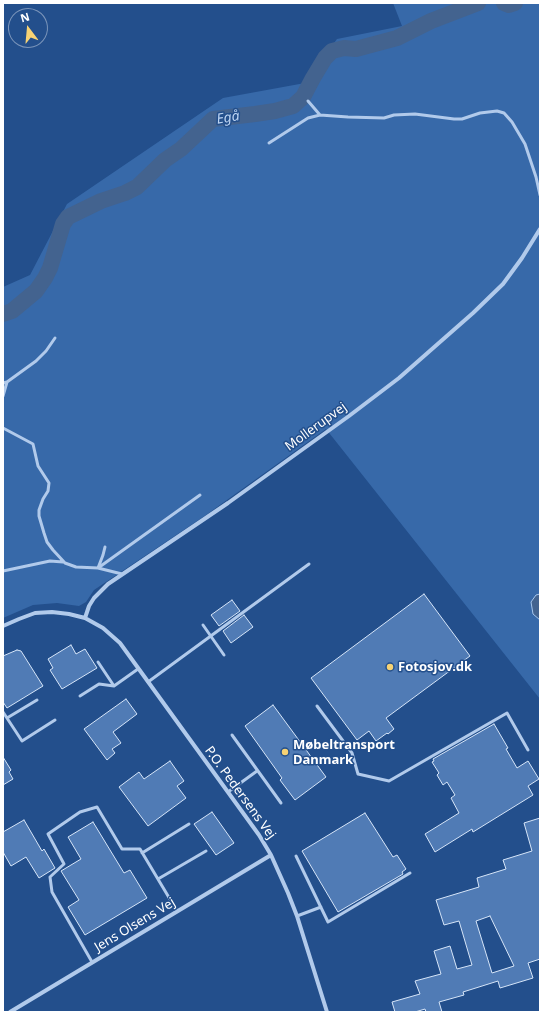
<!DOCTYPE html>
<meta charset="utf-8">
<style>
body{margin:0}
#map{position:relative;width:543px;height:1015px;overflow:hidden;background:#234f8c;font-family:"Noto Sans",sans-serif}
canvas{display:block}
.frame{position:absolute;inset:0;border:4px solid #fff;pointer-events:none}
.north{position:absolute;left:8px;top:8px;width:40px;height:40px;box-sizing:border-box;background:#234f8c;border:1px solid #7b95ba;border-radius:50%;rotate:344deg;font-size:11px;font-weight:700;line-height:16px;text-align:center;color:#fff}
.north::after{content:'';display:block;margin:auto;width:14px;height:18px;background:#f6d274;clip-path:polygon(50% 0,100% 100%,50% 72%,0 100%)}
</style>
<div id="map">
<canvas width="543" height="1015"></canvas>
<div class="frame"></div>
<div class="north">N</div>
</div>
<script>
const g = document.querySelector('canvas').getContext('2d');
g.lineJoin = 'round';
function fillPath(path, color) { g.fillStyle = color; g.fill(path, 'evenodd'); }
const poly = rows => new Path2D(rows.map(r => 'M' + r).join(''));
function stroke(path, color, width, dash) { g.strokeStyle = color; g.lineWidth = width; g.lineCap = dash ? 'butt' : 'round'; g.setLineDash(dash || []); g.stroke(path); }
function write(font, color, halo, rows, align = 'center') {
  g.font = font + ' "Noto Sans",sans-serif'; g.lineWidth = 3; g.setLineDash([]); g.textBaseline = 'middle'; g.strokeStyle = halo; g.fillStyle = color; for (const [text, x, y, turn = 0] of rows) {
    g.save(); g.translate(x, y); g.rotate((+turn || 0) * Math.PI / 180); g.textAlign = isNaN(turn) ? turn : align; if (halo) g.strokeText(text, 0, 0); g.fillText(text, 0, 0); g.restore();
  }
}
fillPath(poly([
 [393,3,504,3,509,5,515,3,540,3,540,699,326,429,206,515,94,590,86,602,79,606,57,603,33,605,3,618,3,287,30,275,67,204,223,98,305,83,337,39,402,26],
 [475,4,445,17,408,24]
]), '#3769a9');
const water = poly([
 [540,594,540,620,533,614,531,602,536,595,540,594]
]);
fillPath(water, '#43638f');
stroke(water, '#a5c5ec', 1);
stroke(poly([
 [504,3,509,5,515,3],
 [3,314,12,311,36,291,45,278,50,268,63,224,68,217,101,201,125,193,137,187,165,160,181,149,213,119,255,114,275,111,293,106,303,97,313,78,325,58,332,51,344,48,356,49,397,38,431,21,478,3]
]), '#43638f', 16);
const building = poly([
 [424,594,470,656,386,718,394,729,388,734,387,733,376,741,369,731,357,740,311,678,424,594],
 [232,600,240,611,219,626,211,615,232,600],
 [244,615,253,627,231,643,223,631,244,615],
 [71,645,76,654,85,649,97,668,62,689,50,670,53,668,48,659,71,645],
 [17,650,21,651,43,686,7,708,3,702,3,656,17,650],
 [126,699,137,714,113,732,121,743,112,749,115,753,107,760,84,729,126,699],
 [273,705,326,777,295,800,280,780,282,778,245,726,273,705],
 [494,724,508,748,506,749,517,768,528,761,539,779,528,786,533,795,473,832,472,829,435,852,425,834,459,813,451,798,455,795,447,782,443,785,437,775,439,773,432,762,434,761,433,759,494,724],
 [3,757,11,770,9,772,13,779,3,785,3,757],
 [170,761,184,781,177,786,186,798,148,826,119,787,139,772,144,779,170,761],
 [212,812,234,843,216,855,194,824,212,812],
 [365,813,393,857,397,855,406,869,402,872,403,874,338,912,302,851,365,813],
 [540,818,540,959,528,963,533,978,500,988,498,981,463,992,464,995,439,1002,442,1012,426,1012,425,1009,415,1012,395,1012,392,1002,420,994,415,981,441,974,434,951,450,946,457,969,472,965,459,921,444,925,436,900,479,887,477,878,506,869,503,860,532,851,524,823,540,818],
 [490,916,514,966,492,973,476,921,490,916],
 [24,820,42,851,44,849,55,868,39,878,26,857,11,866,3,852,3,832,24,820],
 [93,822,124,873,130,870,147,898,85,935,68,907,79,900,61,871,81,859,68,837,93,822]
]);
fillPath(building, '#507bb5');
stroke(building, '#d6e5f8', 1);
stroke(poly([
 [308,101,320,115],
 [269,143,308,118,320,115,348,117,384,118,394,115,415,114,454,119,462,119,480,113,497,111,504,113,512,122,525,144,536,177,540,195],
 [3,383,7,382,36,361,46,351,55,338],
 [3,396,7,382],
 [3,428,33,444,38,466,49,483,48,491,43,499,39,510,39,516,44,533,47,542,53,550,65,563,76,567,98,568,200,495],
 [105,547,103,555,98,568,122,574],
 [3,571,50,561,63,562],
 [203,625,224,655],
 [98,662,114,686,138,669],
 [148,682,309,564],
 [80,696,99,684,114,686],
 [317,706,352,753,358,774,389,781,507,713,528,750],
 [3,712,22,741,55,720],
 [7,718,37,700],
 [232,735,281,803],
 [228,792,257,771],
 [142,853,189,824],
 [296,856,328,922,410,873],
 [158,879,206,851],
 [297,916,321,907],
 [92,962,52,892,50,877,64,864,48,834,80,812,97,807,122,849,140,849,177,911]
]), '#b1caeb', 3);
stroke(poly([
 [85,618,89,606,94,598,108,584,228,503,349,416,399,378,473,313,503,284,522,258,540,229],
 [3,626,19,619,35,613,52,612,69,614,85,618,103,628,120,643,259,835,271,855,288,893,297,916,327,1012],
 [10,1012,271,855]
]), '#b1caeb', 4);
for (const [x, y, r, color] of [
 [390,667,4,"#f6d274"],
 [285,752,4,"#f6d274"]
]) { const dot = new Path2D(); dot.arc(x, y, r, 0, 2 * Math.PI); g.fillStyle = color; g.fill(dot); stroke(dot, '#234f8c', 1.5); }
write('13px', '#fff', '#234f8c', [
 ["Mollerupvej",316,427,-36],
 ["P.O. Pedersens Vej",240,793,54],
 ["Jens Olsens Vej",135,925,-31]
]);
write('bold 13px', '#fff', '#234f8c', [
 ["Fotosjov.dk",398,667],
 ["Møbeltransport",293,745],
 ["Danmark",293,760]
], 'left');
write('italic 14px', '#bdd4f2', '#234f8c', [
 ["Egå",228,118,-9]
]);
</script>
